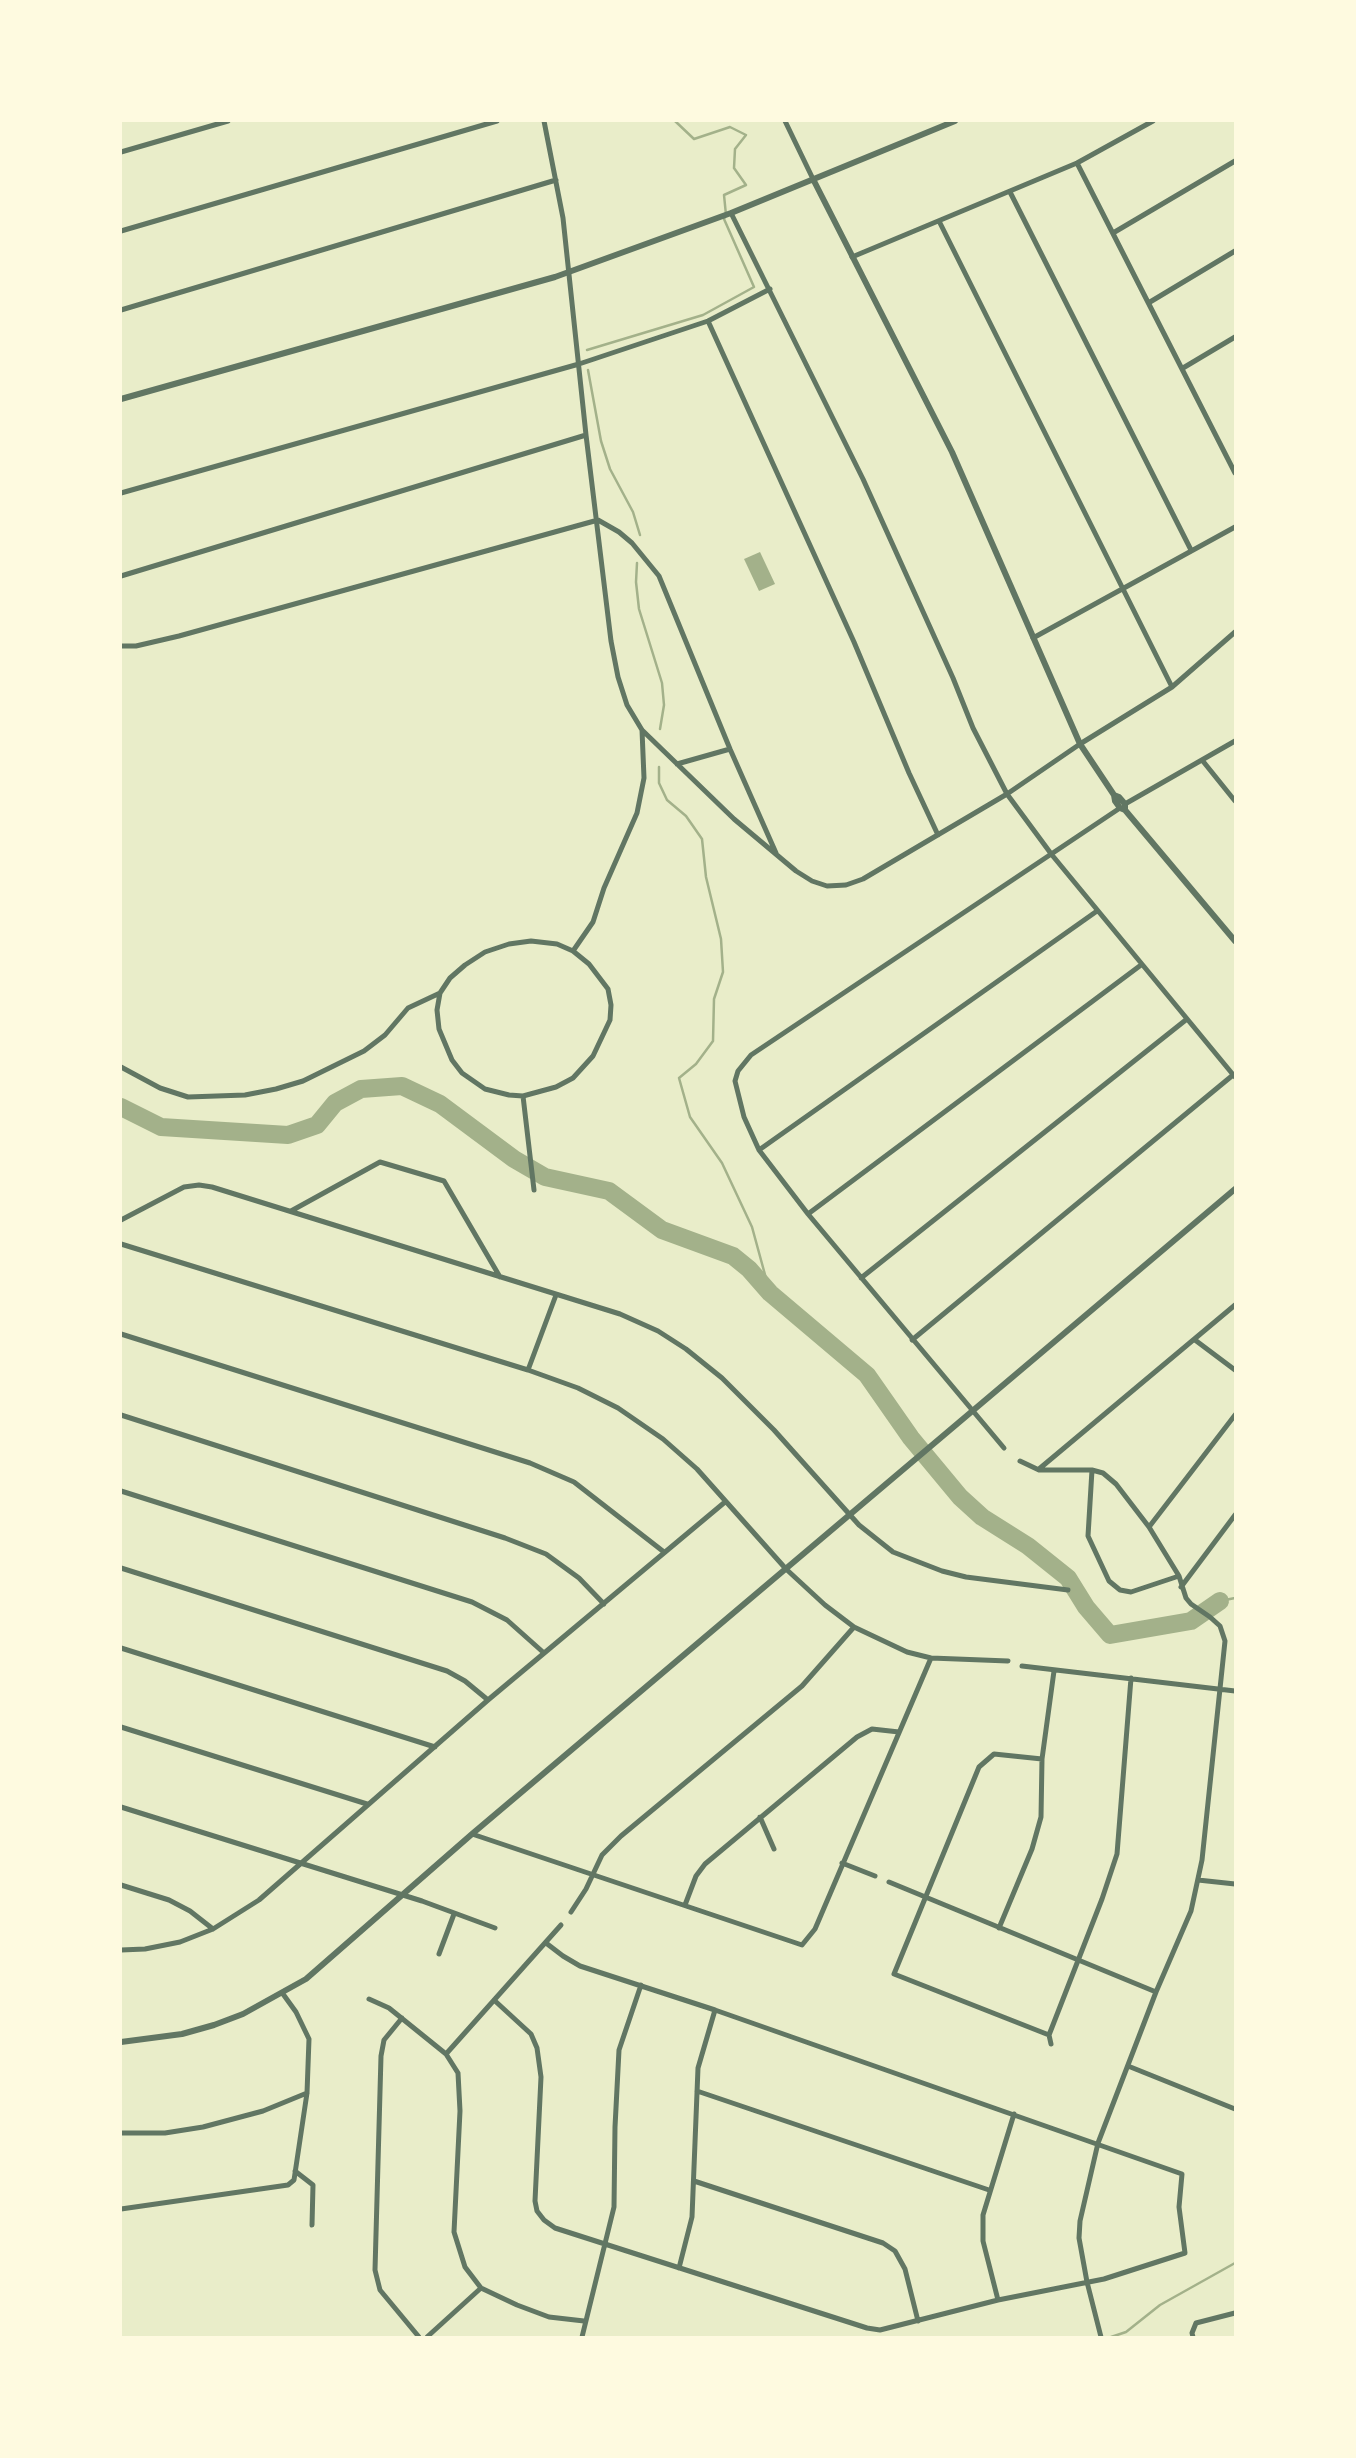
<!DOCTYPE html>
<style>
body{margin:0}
#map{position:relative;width:1356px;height:2458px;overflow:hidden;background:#e9edc9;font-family:"Alegreya Sans",sans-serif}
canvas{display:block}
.frame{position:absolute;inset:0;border:122px solid #fefae0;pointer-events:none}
</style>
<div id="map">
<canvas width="1356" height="2458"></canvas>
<div class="frame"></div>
</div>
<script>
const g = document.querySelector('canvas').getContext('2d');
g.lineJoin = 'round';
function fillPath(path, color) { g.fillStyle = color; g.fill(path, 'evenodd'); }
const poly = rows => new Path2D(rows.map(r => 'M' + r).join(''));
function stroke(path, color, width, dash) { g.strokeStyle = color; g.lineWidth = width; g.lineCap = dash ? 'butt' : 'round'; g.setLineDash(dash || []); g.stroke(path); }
fillPath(poly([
 [760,552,775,584,759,591,744,559]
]), '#a3b18a');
stroke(poly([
 [587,350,703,315,754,287,724,219,726,215,724,195,746,185,734,168,735,149,746,135,730,127,694,139,675,121],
 [588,370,601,441,610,469,633,512,640,535],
 [637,563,636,582,639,609,662,683,664,705,660,729],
 [659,767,659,783,667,800,686,816,702,839,706,877,721,939,723,972,714,999,713,1041,696,1064,679,1078,690,1117,722,1163,752,1227,770,1293],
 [1220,1601,1235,1598],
 [1111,2337,1126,2332,1160,2305,1235,2263]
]), '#a3b18a', 2.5);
stroke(poly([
 [121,1107,161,1127,288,1135,317,1125,335,1103,361,1089,402,1086,440,1104,514,1159,545,1177,609,1191,662,1230,733,1256,749,1269,770,1293,867,1375,911,1438,960,1497,982,1517,1028,1546,1068,1578,1086,1607,1110,1635,1191,1621,1220,1601]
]), '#a3b18a', 18);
stroke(poly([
 [544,121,563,218,586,435,611,641,618,677,627,705,642,730,734,819,796,871,812,881,827,886,846,885,863,879,1007,794,1080,744,1172,687,1235,632],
 [785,121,813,179],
 [121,152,228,121],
 [1077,163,1235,473],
 [1010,192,1191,550],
 [731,213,863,479,953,678,973,728,1007,794,1052,855,1235,1077],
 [939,221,1172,687],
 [121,231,497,121],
 [1113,233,1235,161],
 [852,257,1077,163,1153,121],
 [1150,302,1235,251],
 [121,310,556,180],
 [708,321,854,642,909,773,938,835],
 [1183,368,1235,337],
 [121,493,579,364,708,321,770,289],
 [121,576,586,435],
 [1033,638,1235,527],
 [121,646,136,646,179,636,598,520,619,532,632,543,659,576,730,749,776,853],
 [1202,760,1235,801],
 [677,764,730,749],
 [1125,804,1235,741],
 [573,951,593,922,604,888,637,813,644,778,642,730],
 [121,1067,160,1088,188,1097,245,1095,276,1089,303,1081,364,1051,385,1035,408,1008,440,993,450,978,465,965,485,952,509,944,531,941,557,944,573,951,589,964,608,989,611,1005,610,1020,593,1056,573,1078,556,1087,523,1096,509,1095,485,1089,462,1073,452,1060,439,1029,437,1010,440,993],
 [523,1096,534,1190],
 [759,1150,1097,911],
 [291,1211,380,1162,444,1181,500,1277],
 [808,1214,1141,965],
 [121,1220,184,1187,199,1185,212,1187,620,1314,658,1331,686,1349,722,1378,774,1430,859,1525,893,1552,942,1571,966,1577,1068,1590],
 [121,1244,528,1370,578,1388,618,1408,663,1439,697,1469,786,1569,825,1605,854,1627,907,1652,931,1658,1008,1661],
 [861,1278,1187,1019],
 [121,1334,530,1463,574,1482,664,1552],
 [912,1340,1233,1075],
 [1195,1340,1235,1370],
 [528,1370,556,1295],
 [121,1415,505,1538,546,1554,579,1578,604,1604],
 [1004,1448,808,1214,759,1150,744,1117,735,1081,738,1071,751,1055,1120,808],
 [1020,1461,1039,1470,1092,1470,1103,1473,1116,1484,1149,1527,1179,1576,1186,1598,1191,1604,1210,1617,1220,1626,1225,1641,1202,1860,1191,1911,1156,1992,1098,2143,1080,2221,1079,2238,1087,2282,1101,2337],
 [1039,1469,1235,1305],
 [1092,1470,1088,1536,1109,1581,1120,1590,1131,1592,1179,1576],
 [121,1491,472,1602,507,1620,544,1653],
 [1149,1527,1235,1415],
 [121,1568,447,1671,465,1681,488,1700],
 [1181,1587,1235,1515],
 [121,1648,435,1747],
 [1022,1666,1235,1691],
 [121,1727,367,1804],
 [1042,1759,994,1754,979,1767,894,1974,1049,2035],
 [121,1807,422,1901,495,1928],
 [760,1817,774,1849],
 [472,1834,802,1945,815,1929,931,1658],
 [842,1863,875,1876],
 [1198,1880,1235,1884],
 [889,1882,1156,1992],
 [121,1885,169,1900,190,1911,213,1929],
 [685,1905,696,1876,705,1864,857,1737,872,1729,899,1732],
 [571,1912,586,1889,602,1855,621,1836,802,1686,854,1627],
 [999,1928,1032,1849,1041,1817,1042,1759,1054,1671],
 [121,1950,145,1949,180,1942,213,1929,259,1900,488,1700,725,1502],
 [439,1954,454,1914],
 [369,1999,389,2008,446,2054,458,2073,460,2111,454,2232,465,2267,481,2288,517,2305,549,2317,584,2321],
 [494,2000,531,2034,537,2048,541,2077,535,2201,537,2211,544,2220,555,2228,867,2328,880,2330,998,2300,1104,2279,1185,2253,1179,2207,1182,2174,715,2010,580,1966,563,1956,546,1943],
 [402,2018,384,2040,381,2056,375,2270,380,2290,419,2337],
 [1051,2044,1049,2035,1102,1899,1117,1854,1131,1678],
 [446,2054,561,1925],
 [1128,2066,1235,2109],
 [697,2091,989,2190],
 [121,2133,165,2133,203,2127,263,2111,307,2093],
 [295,2171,313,2185,312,2225],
 [694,2181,883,2243,895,2251,905,2269,918,2321],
 [121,2209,288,2185,294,2180,307,2093,309,2039,296,2012,283,1994],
 [679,2268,692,2217,698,2068,715,2010],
 [998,2300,983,2241,983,2215,1014,2114],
 [427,2337,481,2288],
 [582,2337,614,2207,615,2127,619,2050,641,1985],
 [1193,2337,1192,2333,1196,2323,1235,2313]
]), '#617663', 5);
stroke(poly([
 [813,179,952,452,1080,744,1114,795,1115,801,1120,808,1125,810,1235,941],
 [121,399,555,277,731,213,955,121],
 [1114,795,1119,797,1125,804,1125,810],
 [121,2042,182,2034,214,2025,243,2014,306,1979,472,1834,1235,1189]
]), '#617663', 6);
</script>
